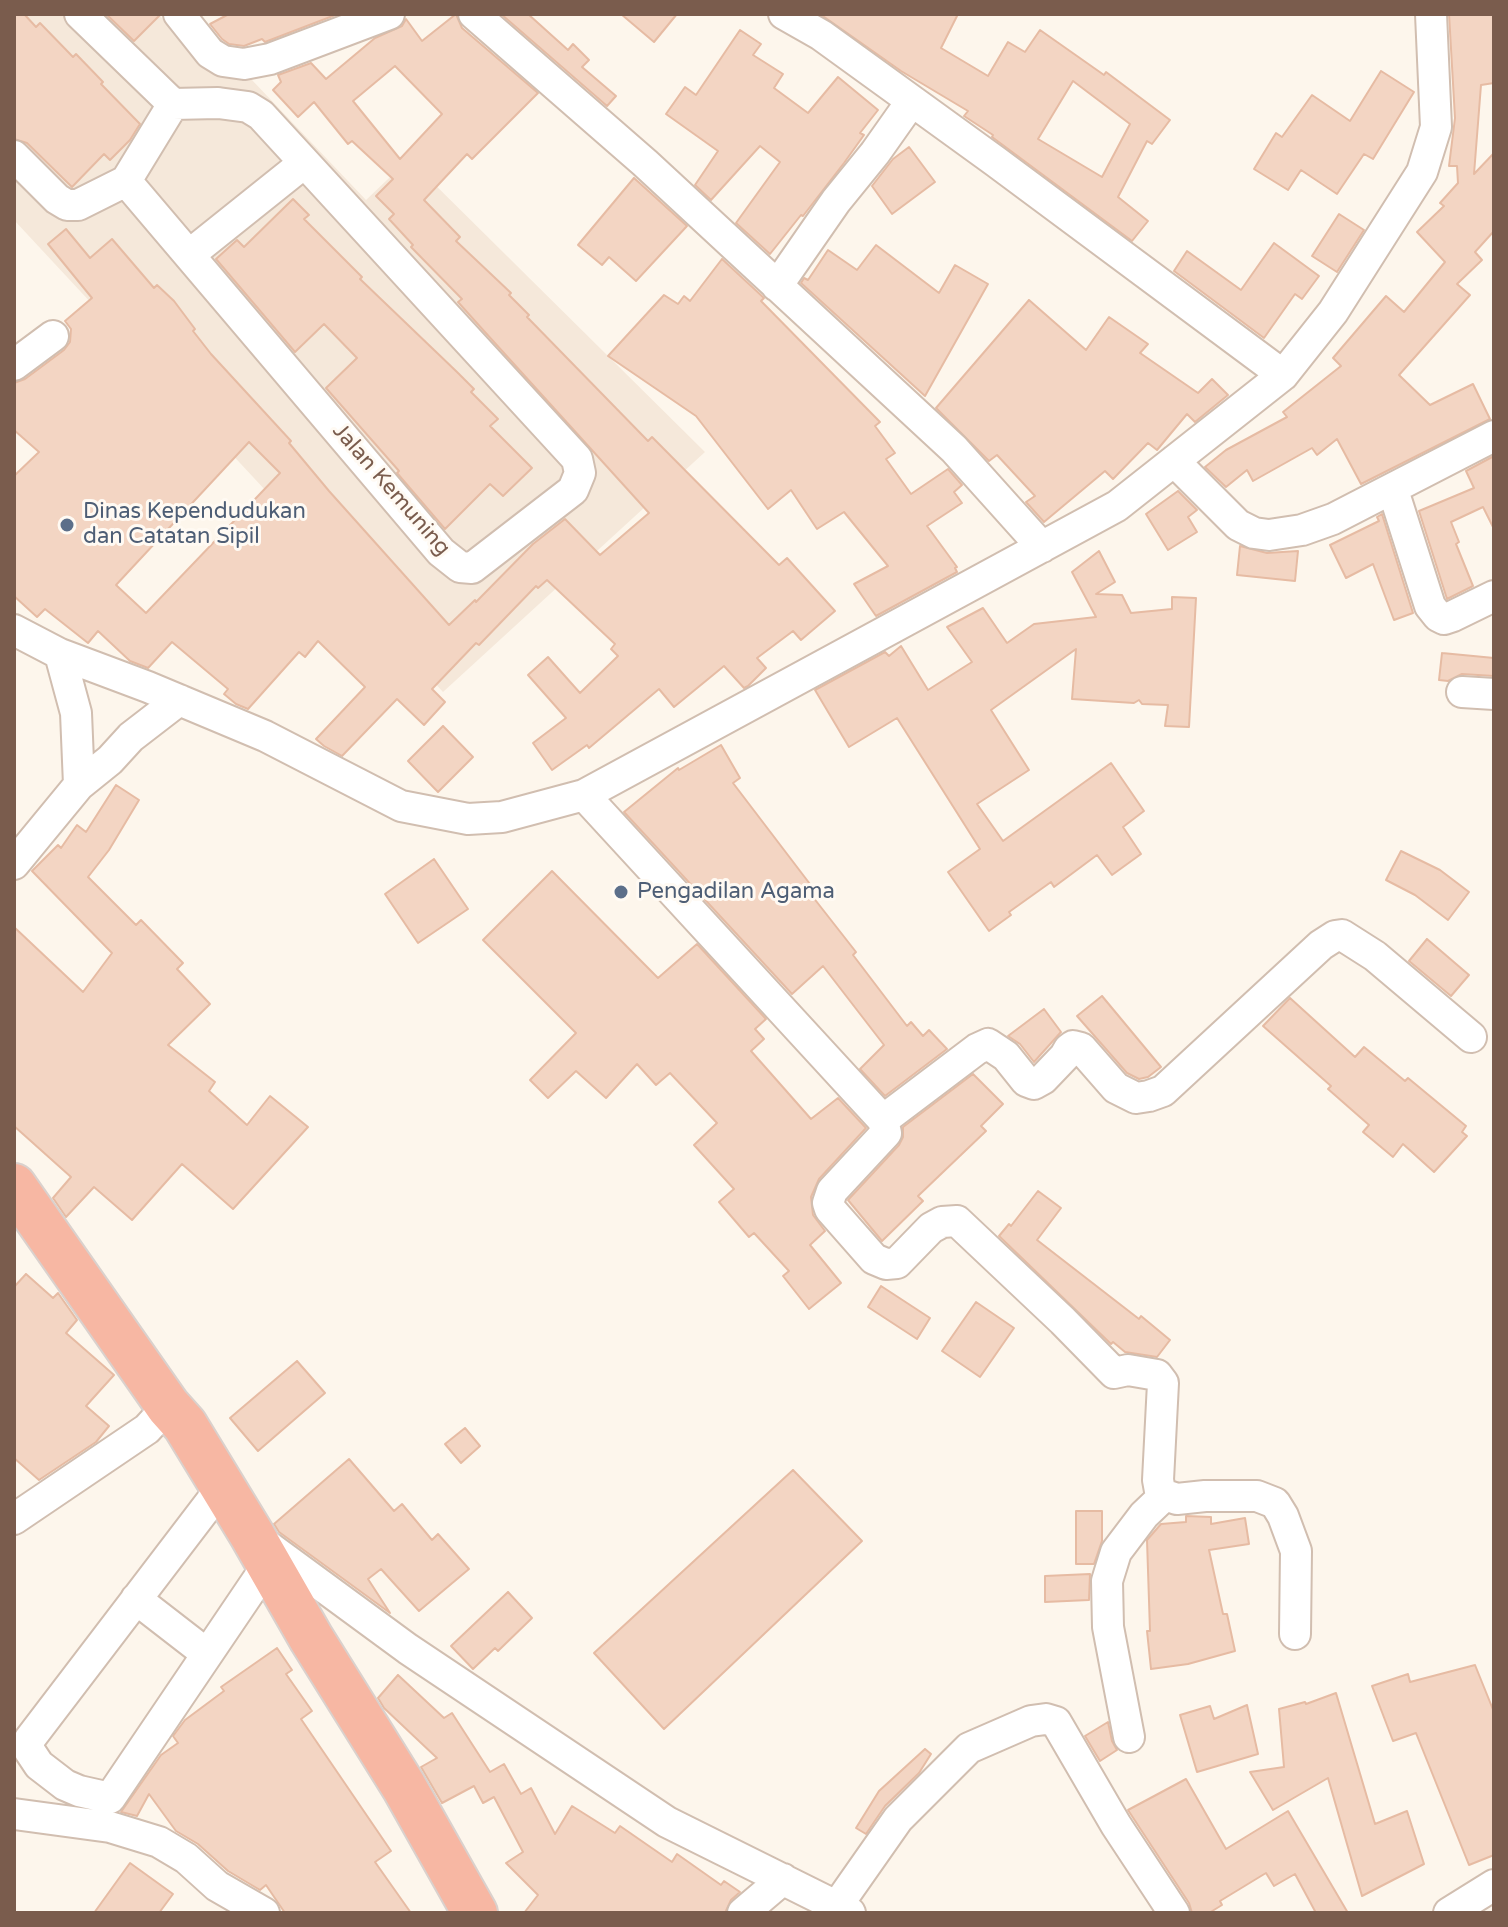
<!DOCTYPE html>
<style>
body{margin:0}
#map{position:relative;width:1508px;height:1927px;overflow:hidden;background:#fdf6ec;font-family:"Varela Round",sans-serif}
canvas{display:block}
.frame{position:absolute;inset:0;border:16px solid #7a5c4d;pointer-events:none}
</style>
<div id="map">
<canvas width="1508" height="1927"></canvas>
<div class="frame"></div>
</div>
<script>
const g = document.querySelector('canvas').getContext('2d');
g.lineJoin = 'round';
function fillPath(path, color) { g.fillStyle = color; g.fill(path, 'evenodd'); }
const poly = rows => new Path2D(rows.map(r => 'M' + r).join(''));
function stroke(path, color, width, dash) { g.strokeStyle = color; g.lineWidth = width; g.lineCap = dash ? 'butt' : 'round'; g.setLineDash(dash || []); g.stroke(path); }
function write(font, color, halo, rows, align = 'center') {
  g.font = font + ' "Varela Round",sans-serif'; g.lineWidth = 6; g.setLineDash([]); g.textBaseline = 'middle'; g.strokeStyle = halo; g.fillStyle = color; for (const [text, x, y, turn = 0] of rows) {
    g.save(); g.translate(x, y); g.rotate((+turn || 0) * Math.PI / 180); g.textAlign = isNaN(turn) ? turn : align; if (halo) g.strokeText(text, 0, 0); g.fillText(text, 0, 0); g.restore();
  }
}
fillPath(poly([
 [14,14,158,14,204,61,252,80,366,200,409,159,705,452,443,692,378,622,293,520,14,220]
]), '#f5e8da');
const building = poly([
 [14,14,24,14,36,27,40,23,73,57,76,54,103,82,101,84,140,124,130,140,110,160,104,154,72,187,27,143,14,139,14,14],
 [106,14,161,14,134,41,106,14],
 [229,14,338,14,265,42,262,39,244,46,229,44,222,39,210,24,229,14],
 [456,14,462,28,538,93,472,159,467,154,424,200,460,237,456,241,511,293,509,295,529,315,527,317,648,441,652,437,779,565,787,558,835,611,801,640,793,631,757,658,766,668,748,686,744,688,724,666,674,707,659,689,589,748,587,745,552,770,533,743,566,718,528,675,548,657,580,693,618,656,611,649,615,644,547,580,538,588,536,586,479,645,476,643,432,689,445,702,424,725,397,699,342,756,324,746,316,739,365,687,318,641,305,657,299,652,248,709,236,704,224,694,228,689,172,642,148,668,130,661,98,631,88,643,45,609,37,617,14,596,14,476,39,452,14,430,14,383,25,379,64,350,70,342,71,329,65,321,92,298,48,244,66,229,90,258,112,239,154,288,157,285,174,301,195,329,193,331,211,354,291,441,289,443,329,491,449,625,475,600,476,602,533,544,565,519,600,555,649,513,484,331,458,302,462,299,411,247,413,245,389,219,394,214,376,196,393,179,352,141,348,144,314,102,298,117,273,90,281,82,278,75,311,63,326,79,375,38,402,26,406,19,422,41,456,14],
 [395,66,442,114,400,159,353,101,395,66],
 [249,442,280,473,146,613,116,585,249,442],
 [501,14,528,14,568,50,573,44,589,60,582,67,616,96,607,106,501,14],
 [621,14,677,14,654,42,621,14],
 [820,14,958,14,941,48,988,76,1008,42,1025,52,1040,30,1104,75,1106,72,1170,120,1152,144,1147,141,1118,197,1148,221,1132,241,992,137,993,135,964,116,968,111,901,71,820,14],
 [1073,81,1130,124,1102,177,1038,139,1073,81],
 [1449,14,1494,14,1494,83,1481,85,1474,174,1494,153,1494,231,1475,252,1482,260,1457,284,1470,295,1399,375,1430,405,1473,384,1490,419,1361,484,1337,439,1317,455,1312,448,1253,481,1247,470,1226,487,1205,467,1226,450,1287,417,1283,412,1341,366,1333,358,1386,296,1404,312,1445,262,1417,232,1444,206,1440,203,1458,183,1457,166,1449,166,1455,118,1449,14],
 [740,30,761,44,753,55,783,74,774,88,808,113,838,77,878,110,860,133,864,135,844,163,803,216,801,215,770,254,736,223,780,162,760,146,711,200,695,185,718,151,666,114,685,87,696,95,740,30],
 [1381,71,1414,92,1373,159,1364,154,1337,194,1301,170,1288,190,1254,169,1276,133,1282,137,1312,95,1350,121,1381,71],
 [909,147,935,182,892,214,872,186,893,159,909,147],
 [634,178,687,226,636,281,609,257,602,265,578,245,634,178],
 [293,199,309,215,304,219,362,277,360,279,457,372,474,389,471,392,498,419,490,426,532,468,503,496,490,484,445,529,397,473,399,471,326,388,357,358,324,324,295,352,216,259,237,240,244,247,293,199],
 [1339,214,1364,230,1337,272,1312,256,1339,214],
 [1274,243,1319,276,1302,299,1295,294,1264,338,1174,271,1187,251,1241,290,1274,243],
 [876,245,939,293,955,265,988,284,925,396,801,283,804,278,808,280,828,250,857,270,876,245],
 [722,259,764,298,761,301,880,422,875,426,895,453,886,459,911,494,948,469,962,485,954,492,962,503,927,526,957,567,955,568,957,572,876,616,854,584,888,566,844,512,817,529,791,490,768,509,696,416,608,356,664,295,678,304,684,296,690,301,722,259],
 [1029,300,1086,350,1109,317,1148,344,1140,353,1198,393,1212,379,1228,395,1195,422,1187,414,1157,450,1148,443,1113,479,1105,471,1044,522,1026,502,1035,496,997,455,989,461,936,408,1029,300],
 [1494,456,1494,529,1483,507,1451,522,1459,542,1456,544,1473,586,1447,599,1419,511,1474,488,1466,471,1494,456],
 [1178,491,1197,510,1188,517,1197,532,1168,550,1146,514,1178,491],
 [1382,514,1413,613,1394,620,1373,564,1346,578,1330,545,1379,521,1377,517,1382,514],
 [1240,546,1267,553,1298,551,1295,581,1237,575,1240,546],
 [1099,551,1115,582,1096,594,1122,595,1131,613,1172,609,1172,597,1196,598,1189,727,1165,726,1168,705,1142,704,1139,700,1134,703,1072,699,1076,649,991,710,1029,770,977,804,1003,841,1111,763,1144,811,1123,827,1141,854,1112,875,1097,855,1054,887,1051,882,1009,912,1011,915,989,931,948,872,980,849,897,718,849,747,815,690,885,652,889,656,901,646,928,690,972,662,947,627,983,608,1007,643,1034,624,1096,617,1072,572,1099,551],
 [1442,653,1494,658,1494,676,1462,674,1448,681,1439,680,1442,653],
 [443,726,473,757,438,792,408,761,443,726],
 [721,745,740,778,733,783,813,888,809,892,856,952,853,955,907,1026,911,1022,923,1036,929,1030,947,1049,885,1096,860,1069,884,1045,823,966,792,994,624,812,678,768,679,770,721,745],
 [116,785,139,800,109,850,88,877,136,925,141,920,183,963,177,969,210,1004,168,1045,215,1082,209,1091,247,1125,270,1096,308,1127,233,1209,182,1164,132,1220,94,1187,66,1217,53,1198,71,1177,14,1126,14,927,83,992,112,953,32,871,58,845,61,848,77,825,86,832,116,785],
 [1401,851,1440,870,1469,892,1448,920,1415,895,1386,880,1401,851],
 [434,859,468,909,418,943,385,894,434,859],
 [552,871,658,978,697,944,766,1019,755,1029,764,1039,751,1051,811,1119,838,1098,866,1128,819,1179,811,1197,813,1215,825,1231,810,1245,841,1283,809,1309,783,1276,789,1271,754,1233,749,1237,719,1202,734,1189,694,1145,717,1123,670,1073,656,1085,637,1064,606,1098,576,1071,548,1098,530,1080,576,1033,483,940,552,871],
 [1427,939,1469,975,1451,996,1409,961,1427,939],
 [1102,996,1161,1067,1148,1077,1139,1079,1127,1073,1077,1016,1102,996],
 [1290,998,1355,1057,1364,1047,1405,1081,1408,1078,1466,1126,1462,1132,1467,1136,1434,1172,1403,1144,1393,1157,1363,1132,1369,1125,1328,1089,1331,1086,1263,1026,1290,998],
 [1044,1009,1061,1032,1034,1062,1020,1044,1008,1036,1044,1009],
 [973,1074,1003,1104,981,1126,986,1131,918,1196,923,1201,882,1241,848,1200,899,1145,903,1137,903,1127,973,1074],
 [1038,1191,1061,1208,1037,1240,1139,1319,1141,1316,1170,1340,1157,1357,1125,1352,1113,1342,1111,1344,999,1236,1009,1224,1011,1226,1038,1191],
 [26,1274,53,1298,58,1293,77,1320,66,1333,114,1375,86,1406,109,1426,96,1442,39,1480,14,1458,14,1287,26,1274],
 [881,1286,930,1318,917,1339,868,1307,881,1286],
 [976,1302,1014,1328,980,1377,942,1351,976,1302],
 [297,1361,325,1393,258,1451,230,1418,297,1361],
 [465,1428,480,1446,461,1463,445,1444,465,1428],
 [349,1459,394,1511,402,1504,432,1540,438,1534,469,1569,419,1611,381,1569,368,1579,390,1613,279,1532,274,1524,349,1459],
 [793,1470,862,1541,664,1729,594,1653,793,1470],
 [1076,1511,1102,1511,1102,1541,1094,1564,1076,1564,1076,1511],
 [1186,1516,1211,1517,1211,1524,1245,1518,1249,1544,1209,1550,1223,1614,1227,1614,1235,1651,1188,1664,1151,1669,1147,1631,1150,1631,1147,1540,1161,1524,1186,1522,1186,1516],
 [1090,1574,1089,1600,1045,1602,1045,1576,1090,1574],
 [508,1592,532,1618,498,1651,495,1648,473,1669,451,1646,508,1592],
 [277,1648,292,1670,286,1674,312,1711,301,1719,391,1851,375,1862,411,1913,285,1913,266,1885,260,1890,228,1871,198,1844,176,1831,149,1794,137,1816,121,1812,161,1755,178,1743,173,1736,185,1720,224,1691,221,1687,277,1648],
 [1475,1665,1494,1712,1494,1855,1469,1865,1416,1733,1393,1741,1372,1686,1408,1674,1410,1682,1475,1665],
 [398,1675,444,1718,452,1713,490,1772,504,1764,521,1794,531,1788,555,1834,572,1806,615,1833,620,1826,672,1862,677,1854,721,1885,724,1881,740,1892,731,1900,725,1913,524,1913,538,1895,506,1863,523,1852,494,1797,483,1803,474,1786,442,1803,421,1767,437,1758,384,1708,378,1698,398,1675],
 [1336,1693,1375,1824,1407,1811,1424,1864,1362,1896,1328,1778,1273,1810,1250,1772,1284,1767,1279,1709,1305,1702,1306,1704,1336,1693],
 [1247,1705,1258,1754,1197,1772,1180,1715,1210,1706,1214,1719,1247,1705],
 [1108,1722,1112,1741,1117,1750,1100,1761,1085,1736,1108,1722],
 [925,1749,931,1754,919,1773,885,1806,866,1834,856,1828,879,1791,925,1749],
 [1186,1779,1226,1849,1288,1811,1348,1913,1316,1913,1295,1874,1274,1886,1266,1873,1220,1901,1222,1905,1209,1913,1192,1913,1189,1903,1128,1810,1186,1779],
 [130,1863,173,1894,159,1913,94,1913,130,1863]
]);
fillPath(building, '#f3d5c3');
stroke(building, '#e6bba3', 2);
const minor = poly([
 [80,14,173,104],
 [179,14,210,53,223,61,244,64,270,59,389,14],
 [474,14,645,163,954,449,1042,547],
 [784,14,821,35,995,161,1283,375],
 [218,103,248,107,261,115,577,459,580,473,573,490,472,568,460,567,441,552,126,181,173,104,218,103],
 [14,156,57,199,67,205,78,205,126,181],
 [189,255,304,163],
 [777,286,836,201,875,153,911,102],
 [14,365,53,336],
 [1174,461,1238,525,1254,533,1269,535,1302,530,1333,519,1494,436],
 [1393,490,1430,606,1438,616,1444,619,1453,616,1494,596],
 [14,630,60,654,148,687,265,736,401,806,468,819,502,817,584,795,1117,506,1283,375,1333,312,1422,172,1436,127,1431,14],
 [1462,692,1494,694],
 [79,785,110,760,131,737,179,700],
 [584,795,883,1120,886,1133,832,1191,828,1203,830,1209,874,1259,886,1264,897,1263,931,1228,942,1222,957,1221,1063,1321,1114,1373,1128,1370,1157,1375,1163,1383,1158,1480,1160,1491,1165,1495,1177,1499,1205,1496,1257,1496,1275,1503,1283,1516,1296,1551,1295,1634],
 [14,864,79,785,76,713,60,654],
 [883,1120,977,1049,988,1044,1006,1056,1026,1081,1034,1084,1043,1079,1065,1056,1069,1049,1073,1046,1081,1048,1116,1088,1136,1098,1149,1096,1163,1091,1321,945,1335,936,1342,935,1375,956,1471,1037],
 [222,1487,29,1740,29,1750,39,1765,65,1785,79,1791,110,1798,269,1563],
 [14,1519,147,1429,168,1406],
 [265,1544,408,1649,667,1822,850,1913],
 [136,1599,207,1654],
 [1129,1737,1108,1627,1107,1581,1116,1552,1144,1515,1165,1495],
 [14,1814,110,1827,159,1842,186,1858,217,1886,264,1913],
 [837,1906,898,1819,969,1748,1031,1721,1046,1719,1056,1722,1116,1825,1174,1913],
 [743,1913,783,1879],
 [1449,1913,1494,1885]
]);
const highway = poly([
 [14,1186,168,1406,185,1425,252,1535,311,1638,404,1787,475,1913]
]);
stroke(minor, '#d1beb0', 34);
stroke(highway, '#dad1cd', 48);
stroke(minor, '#fff', 30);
stroke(highway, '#f7b7a3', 44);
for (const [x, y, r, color] of [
 [67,525,8,"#5c6f8a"],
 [621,892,8,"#5c6f8a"]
]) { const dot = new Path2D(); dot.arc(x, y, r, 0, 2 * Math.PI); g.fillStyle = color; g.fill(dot); stroke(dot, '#fffaf3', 3); }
write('22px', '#7a5c4d', '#fffaf3', [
 ["Jalan Kemuning",391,490,49]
]);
write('22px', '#4e5e75', '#fffaf3', [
 ["Dinas Kependudukan",83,512],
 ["dan Catatan Sipil",83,537],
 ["Pengadilan Agama",637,892]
], 'left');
</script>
